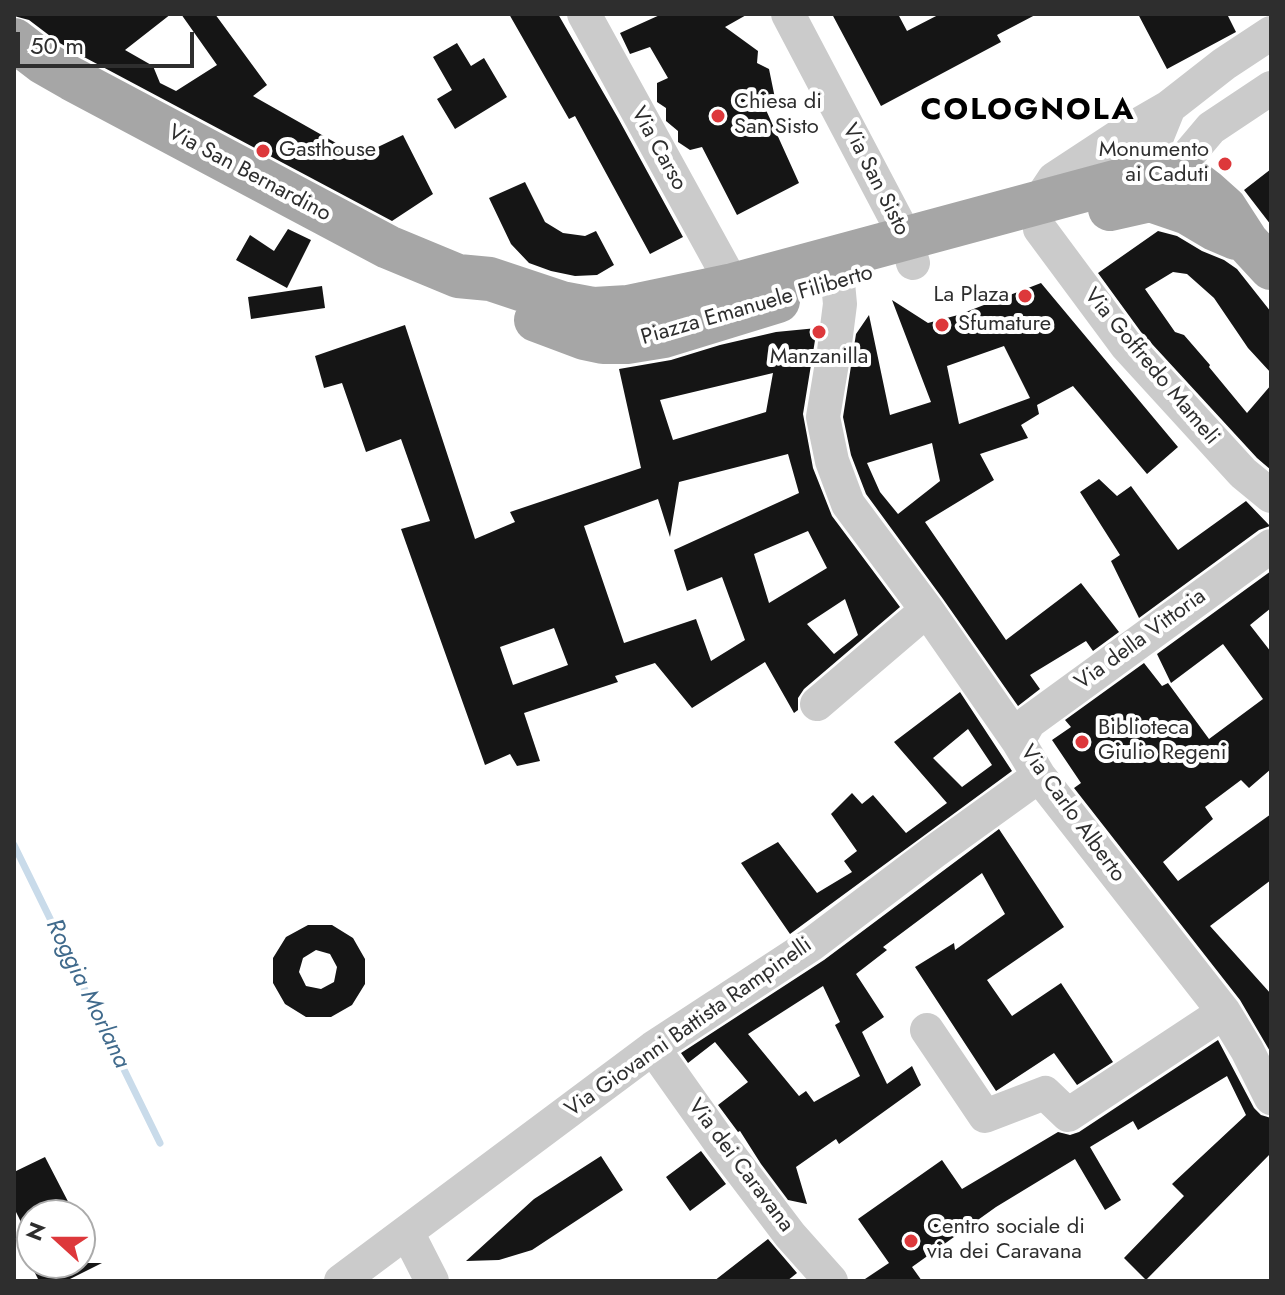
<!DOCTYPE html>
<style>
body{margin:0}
#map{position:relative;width:1285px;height:1295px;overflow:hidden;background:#fff;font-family:Jost,sans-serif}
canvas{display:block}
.frame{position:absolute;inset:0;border:16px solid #2e2e2e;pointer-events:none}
.north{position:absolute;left:16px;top:1199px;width:80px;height:80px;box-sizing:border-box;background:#fff;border:2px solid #ababab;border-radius:50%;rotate:291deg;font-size:22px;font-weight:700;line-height:32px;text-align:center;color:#2e2e2e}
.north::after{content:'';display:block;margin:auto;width:28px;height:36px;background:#dd383b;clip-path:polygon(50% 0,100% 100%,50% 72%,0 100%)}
.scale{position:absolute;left:16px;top:32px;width:178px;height:36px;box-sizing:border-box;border:4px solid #2e2e2e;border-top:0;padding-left:10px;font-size:24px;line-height:28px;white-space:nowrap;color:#2e2e2e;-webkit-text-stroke:6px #fff;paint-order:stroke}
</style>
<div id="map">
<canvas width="1285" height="1295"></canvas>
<div class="frame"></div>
<div class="north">N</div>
<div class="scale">50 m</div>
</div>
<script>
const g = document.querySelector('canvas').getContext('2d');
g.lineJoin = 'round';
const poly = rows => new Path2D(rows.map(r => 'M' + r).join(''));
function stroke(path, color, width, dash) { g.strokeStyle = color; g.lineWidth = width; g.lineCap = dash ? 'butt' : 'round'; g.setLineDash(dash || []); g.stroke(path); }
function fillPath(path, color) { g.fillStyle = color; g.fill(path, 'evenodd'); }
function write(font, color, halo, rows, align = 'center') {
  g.font = font + ' Jost,sans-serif'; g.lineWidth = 8; g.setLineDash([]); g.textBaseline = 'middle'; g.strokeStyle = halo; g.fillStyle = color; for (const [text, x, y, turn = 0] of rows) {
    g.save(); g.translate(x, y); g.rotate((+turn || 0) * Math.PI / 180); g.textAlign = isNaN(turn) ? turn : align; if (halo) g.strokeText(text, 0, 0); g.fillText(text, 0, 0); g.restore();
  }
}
stroke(poly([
 [14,845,160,1143]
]), '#c9dbea', 7);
fillPath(poly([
 [14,14,171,14,125,50,153,66,160,83,176,91,217,65,181,14,215,14,267,85,253,96,359,156,403,135,433,194,392,221,84,57,58,42,29,20,14,16],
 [509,14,558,14,618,118,683,237,650,254,575,116,569,119],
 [662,14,748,14,725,27,758,51,757,63,769,69,777,108,766,110,799,183,737,215,702,147,690,150,678,142,678,131,666,121,666,108,657,102,657,83,668,78,650,47,630,54,620,33],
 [832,14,898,14,907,31,940,14,1037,14,997,35,1001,42,881,106],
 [1138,14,1227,14,1236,32,1167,69],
 [457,43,471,66,484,58,507,97,455,129,437,99,452,90,433,57],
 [1271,169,1271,225,1244,190],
 [525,182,545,222,563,233,585,236,596,231,614,265,597,275,575,276,551,271,529,263,511,244,489,198],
 [288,229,311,240,287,288,236,260,250,235,274,251],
 [1158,231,1177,236,1202,251,1224,260,1237,269,1271,312,1271,373,1248,348,1214,298,1187,274,1173,272,1145,289,1175,332,1184,335,1210,365,1209,367,1247,413,1271,385,1271,470,1257,458,1141,332,1098,273],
 [1041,283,1178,447,1147,474,1073,386,1037,405,1039,414,1021,425,1028,438,980,454,994,480,925,522,1006,640,1081,583,1119,632,1093,651,1086,641,1030,675,1040,689,1018,706,943,599,866,494,851,455,843,417,856,334,869,315,890,415,931,402,892,300,928,323,958,315],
 [1004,346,1030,398,959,424,947,366],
 [932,443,940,481,898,514,880,492,867,463],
 [322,286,325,308,251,319,248,297],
 [405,325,475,539,515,522,510,512,641,468,619,369,671,360,720,345,776,332,817,328,803,414,813,468,832,516,900,607,804,689,798,698,798,710,794,713,765,662,692,708,655,663,615,676,618,682,524,713,540,761,517,766,510,754,485,765,401,529,430,521,401,439,366,452,342,383,324,388,315,356],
 [773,373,766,412,673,440,660,400],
 [788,454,799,493,674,550,687,591,722,577,745,640,711,661,696,619,624,643,584,526,658,499,670,537,679,482],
 [808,531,827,568,769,603,754,554],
 [845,599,858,635,834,654,807,624],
 [554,628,568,665,513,685,500,647],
 [1099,479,1117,496,1131,486,1178,550,1246,501,1270,526,1259,530,1139,618,1111,561,1120,555,1080,492],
 [1271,571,1271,608,1250,625,1271,652,1271,769,1249,788,1241,780,1205,807,1213,819,1163,862,1178,881,1271,814,1271,880,1210,926,1271,994,1271,1053,1240,1000,1074,788,1081,783,1052,740,1071,727,1065,720,1144,663,1162,686,1168,683,1209,739,1263,699,1223,644,1171,683,1157,654],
 [960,692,1012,771,790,934,741,863,778,842,817,893,852,872,844,861,857,851,831,814,852,793,862,804,873,795,906,833,947,803,894,742],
 [968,729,992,765,962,787,933,758],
 [999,829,1064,927,987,980,1012,1016,1061,983,1113,1062,1077,1085,1054,1053,996,1091,915,967,954,943,955,950,1005,914,982,873,883,947,887,950,856,974,884,1017,862,1032,887,1084,912,1066,921,1085,839,1144,836,1139,796,1167,807,1204,788,1200,761,1164,740,1131,738,1132,718,1105,748,1082,715,1042,688,1063,681,1053,824,960],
 [823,986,840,1022,835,1025,860,1076,814,1102,806,1091,799,1096,748,1034],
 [308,925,332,925,353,938,365,959,365,984,352,1005,331,1017,306,1017,285,1004,273,983,273,958,286,937],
 [316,950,330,954,337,967,334,982,321,989,306,986,299,972,303,958],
 [1218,1040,1254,1108,1261,1115,1271,1118,1271,1153,1146,1280,1124,1258,1184,1196,1172,1184,1246,1115,1227,1076,1138,1130,1133,1121,1090,1147,1121,1200,1105,1210,1075,1159,996,1207,912,1267,922,1281,862,1281,889,1263,858,1219,942,1160,962,1189,1058,1132,1070,1135,1079,1132],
 [701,1151,726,1184,690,1211,666,1177],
 [601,1156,623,1190,532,1250,499,1260,466,1261,534,1199],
 [45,1157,75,1215,32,1215,32,1244,14,1208,14,1172],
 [768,1239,797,1273,787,1281,714,1281],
 [30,1263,102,1263,66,1281,39,1281]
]), '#151515');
stroke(poly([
 [584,14,733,285],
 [788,14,906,238,913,263],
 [1157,192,1211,128,1271,88],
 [1150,199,1152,149,1169,107],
 [1038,203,1054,179,1124,133,1169,107,1224,64,1271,33],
 [1040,229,1126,345,1243,473,1271,496],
 [838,283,840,304,834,351,823,417,832,461,848,504,927,610,1018,741,1039,776,1224,1012,1247,1050,1271,1098],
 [817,704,927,610],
 [1018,741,1029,722,1271,546],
 [927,1030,985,1116,1045,1093,1068,1115,1224,1012],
 [653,1048,721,1144,790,1235,831,1281],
 [407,1232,432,1281],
 [341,1281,653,1048,812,944,935,851,1039,776]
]), '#cbcbcb', 34);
stroke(poly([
 [14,40,44,63,72,79,388,247,458,276,490,279,562,303,594,309,628,307,733,285,1126,179,1172,175,1189,178,1206,191,1225,208,1247,242,1271,268],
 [1110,209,1150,200,1188,213,1215,229,1236,238],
 [536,320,584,338,603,342,627,342,664,336,778,301]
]), '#a6a6a6', 44);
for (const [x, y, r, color] of [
 [718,116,8,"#dd383b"],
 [263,151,8,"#dd383b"],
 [1225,164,8,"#dd383b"],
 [1025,296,8,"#dd383b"],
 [942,325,8,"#dd383b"],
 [819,332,8,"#dd383b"],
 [1082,742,8,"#dd383b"],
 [911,1241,8,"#dd383b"]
]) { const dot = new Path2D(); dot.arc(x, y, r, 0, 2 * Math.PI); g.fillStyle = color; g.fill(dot); stroke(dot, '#fff', 3); }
write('22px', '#2e2e2e', '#fff', [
 ["Chiesa di",734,103],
 ["San Sisto",734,128],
 ["Gasthouse",279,151],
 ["Monumento",1209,151,"right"],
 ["ai Caduti",1209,176,"right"],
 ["La Plaza",1009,296,"right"],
 ["Sfumature",958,325],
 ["Manzanilla",819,358,"center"],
 ["Biblioteca",1098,729],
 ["Giulio Regeni",1098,754],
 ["Centro sociale di",927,1228],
 ["via dei Caravana",927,1253]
], 'left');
write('22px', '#2e2e2e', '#fff', [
 ["Via Carso",658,149,61],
 ["Via San Bernardino",249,174,28],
 ["Via San Sisto",875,180,63],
 ["Piazza Emanuele Filiberto",757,306,-16],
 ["Via Goffredo Mameli",1151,367,50],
 ["Via della Vittoria",1141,640,-36],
 ["Via Carlo Alberto",1072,814,54],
 ["Via Giovanni Battista Rampinelli",689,1028,-35],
 ["Via dei Caravana",740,1166,53]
]);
write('italic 24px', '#406a8c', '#fff', [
 ["Roggia Morlana",87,994,64]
]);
g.letterSpacing = '2px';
write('bold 30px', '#000', '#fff', [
 ["COLOGNOLA",1028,112]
]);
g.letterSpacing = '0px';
</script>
